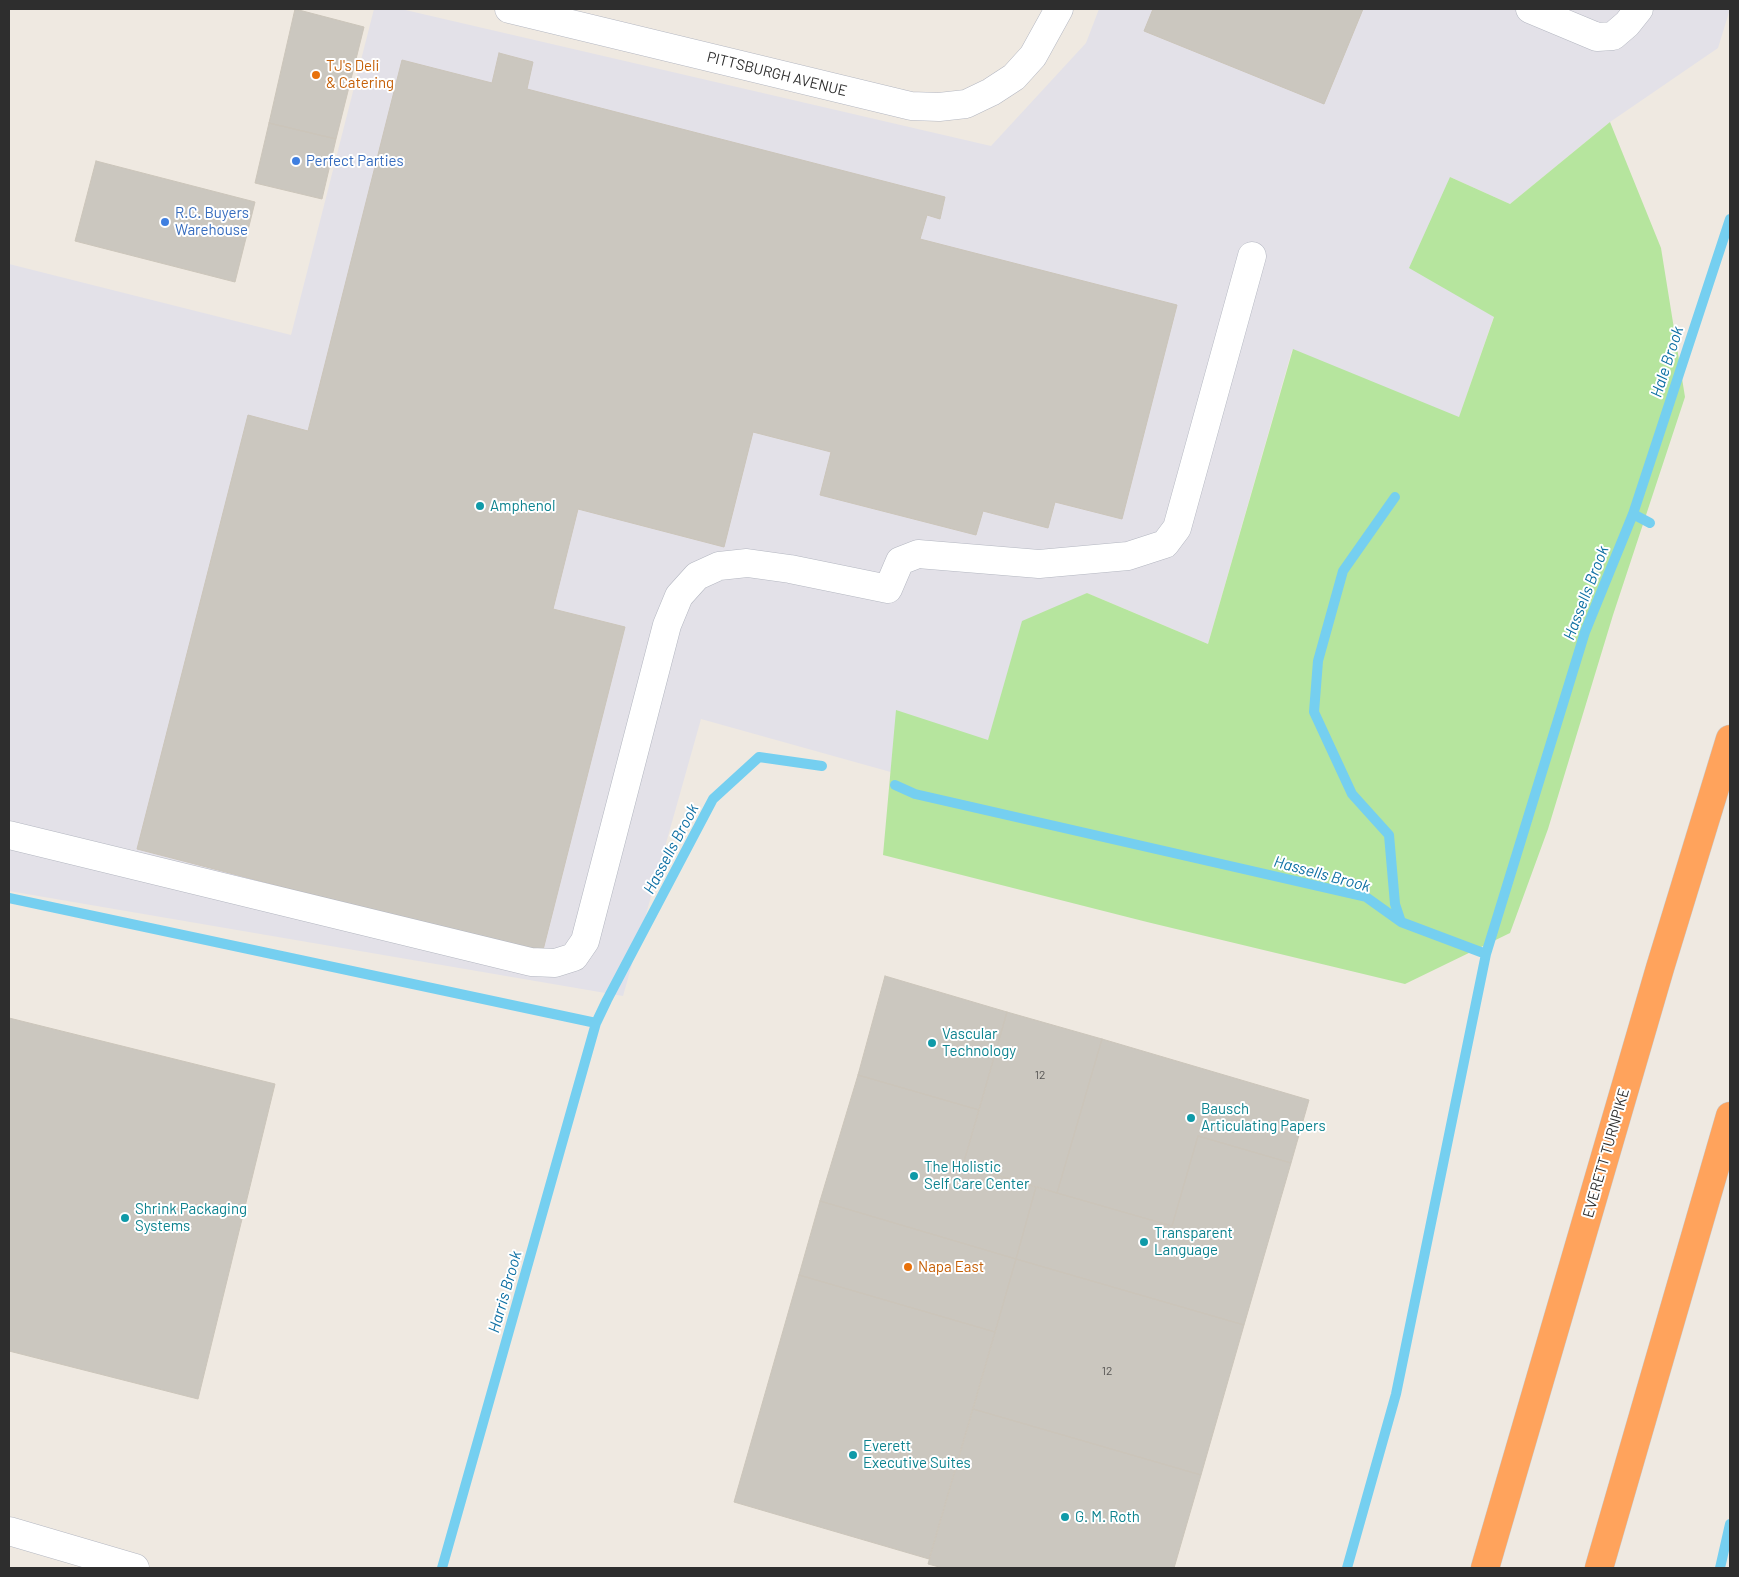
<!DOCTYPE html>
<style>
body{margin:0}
#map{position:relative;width:1739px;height:1577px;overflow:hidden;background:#efe9e1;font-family:Barlow,sans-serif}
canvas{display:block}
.frame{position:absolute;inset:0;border:10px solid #2e2e2e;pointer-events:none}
</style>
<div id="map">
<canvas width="1739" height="1577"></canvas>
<div class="frame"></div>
</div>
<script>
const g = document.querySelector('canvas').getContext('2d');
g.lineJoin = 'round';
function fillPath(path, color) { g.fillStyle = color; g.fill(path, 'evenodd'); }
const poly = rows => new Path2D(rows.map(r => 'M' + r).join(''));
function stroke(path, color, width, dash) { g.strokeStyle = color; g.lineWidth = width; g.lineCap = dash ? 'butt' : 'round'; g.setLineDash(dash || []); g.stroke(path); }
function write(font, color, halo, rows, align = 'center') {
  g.font = font + ' Barlow,sans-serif'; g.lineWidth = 4; g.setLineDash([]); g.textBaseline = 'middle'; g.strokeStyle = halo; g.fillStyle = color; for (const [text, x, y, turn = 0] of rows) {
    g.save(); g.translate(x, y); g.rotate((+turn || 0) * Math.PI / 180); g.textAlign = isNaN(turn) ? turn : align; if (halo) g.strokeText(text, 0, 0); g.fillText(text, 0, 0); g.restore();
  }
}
fillPath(poly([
 [374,9,401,9,991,146,1086,43,1099,9,1730,9,1718,48,1610,122,1510,204,1450,177,1494,316,1459,418,1292,350,1208,644,1087,593,973,795,701,719,623,996,9,891,9,264,291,335]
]), '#e3e1e8');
fillPath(poly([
 [1610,122,1661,248,1685,397,1613,615,1548,829,1510,933,1405,984,1147,922,883,855,896,710,988,740,1022,621,1087,593,1208,644,1293,349,1459,417,1494,317,1409,268,1450,177,1510,204]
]), '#b6e59e');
stroke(poly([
 [1395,497,1343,571,1318,661,1314,712,1352,794,1389,835,1395,904,1401,922],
 [1633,514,1650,523],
 [895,785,915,794,1366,897,1401,922,1486,954,1585,632,1633,514,1730,219],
 [9,898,596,1023],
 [442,1568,596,1023,607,1000,713,799,759,757,822,766],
 [1347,1568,1396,1394,1486,954],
 [1720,1568,1730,1524]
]), '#75cff0', 10);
const building = poly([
 [295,9,364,27,336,139,269,123,295,9],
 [1153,9,1363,9,1324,104,1144,31,1153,9],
 [499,53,533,62,527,89,945,197,940,219,927,215,920,239,1177,305,1122,519,1055,502,1048,528,983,511,976,535,820,495,831,452,753,432,724,547,578,509,553,609,625,627,542,954,137,849,248,415,308,431,402,60,492,83,499,53],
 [269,123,336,139,322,199,255,183,269,123],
 [96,161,255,202,235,282,75,241,96,161],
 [885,976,1007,1012,979,1110,858,1075,885,976],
 [1007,1012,1102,1039,1057,1193,963,1165,1007,1012],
 [9,1018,275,1084,198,1399,9,1351,9,1018],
 [1102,1039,1309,1100,1291,1163,1198,1136,1172,1226,1057,1193,1102,1039],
 [858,1075,979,1110,963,1165,1036,1187,1016,1259,820,1201,858,1075],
 [1198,1136,1291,1163,1244,1325,1016,1259,1036,1187,1172,1226,1198,1136],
 [820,1201,1016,1259,995,1332,799,1275,820,1201],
 [1016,1259,1244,1325,1201,1475,973,1409,1016,1259],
 [799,1275,995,1332,929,1559,734,1502,799,1275],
 [973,1409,1201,1475,1174,1568,943,1568,928,1564,973,1409]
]);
fillPath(building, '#cbc7bf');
stroke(building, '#cbc5ba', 1);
const minor = poly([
 [509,9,911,106,939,107,966,104,991,92,1014,77,1033,56,1059,9],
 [1530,9,1597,37,1613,36,1627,24,1639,9],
 [9,835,531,962,555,963,574,957,585,941,667,625,679,596,697,576,719,566,747,563,790,569,888,589,900,561,918,554,1039,564,1128,556,1165,544,1177,528,1252,256],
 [9,1531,135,1568]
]);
const highway = poly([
 [1485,1568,1660,968,1730,739],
 [1599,1568,1730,1116]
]);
stroke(minor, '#b4b7c1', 29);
stroke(highway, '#c9c9c9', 29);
stroke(minor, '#fff', 28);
stroke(highway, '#ffa35c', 28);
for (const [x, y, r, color] of [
 [316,75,5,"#e8710a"],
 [296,161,5,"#3f7fe0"],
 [165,222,5,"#3f7fe0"],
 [480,506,5,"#0f9aa8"],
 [932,1043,5,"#0f9aa8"],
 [1191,1118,5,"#0f9aa8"],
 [914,1176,5,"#0f9aa8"],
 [125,1218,5,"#0f9aa8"],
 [1144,1242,5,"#0f9aa8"],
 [908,1267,5,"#e8710a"],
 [853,1455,5,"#0f9aa8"],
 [1065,1517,5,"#0f9aa8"]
]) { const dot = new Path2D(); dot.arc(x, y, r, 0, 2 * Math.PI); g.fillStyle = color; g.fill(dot); stroke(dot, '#fff', 2); }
write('12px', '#555452', null, [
 ["12",1040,1075],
 ["12",1107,1371]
]);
write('15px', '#c56008', '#fff', [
 ["TJ's Deli",326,66],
 ["& Catering",326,83],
 ["Napa East",918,1267]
], 'left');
write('15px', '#2e2e2e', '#fff', [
 ["PITTSBURGH AVENUE",777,74,14],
 ["EVERETT TURNPIKE",1606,1153,-74]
]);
write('15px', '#366cbe', '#fff', [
 ["Perfect Parties",306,161],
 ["R.C. Buyers",175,213],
 ["Warehouse",175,230]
], 'left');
write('15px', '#0d838f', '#fff', [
 ["Amphenol",490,506],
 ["Vascular",942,1034],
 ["Technology",942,1051],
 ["Bausch",1201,1109],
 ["Articulating Papers",1201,1126],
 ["The Holistic",924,1167],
 ["Self Care Center",924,1184],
 ["Shrink Packaging",135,1209],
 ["Systems",135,1226],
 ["Transparent",1154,1233],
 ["Language",1154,1250],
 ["Everett",863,1446],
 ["Executive Suites",863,1463],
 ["G. M. Roth",1075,1517]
], 'left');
write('italic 16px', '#0d6fa3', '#fff', [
 ["Hale Brook",1667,362,-72],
 ["Hassells Brook",1586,593,-69],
 ["Hassells Brook",671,849,-62],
 ["Hassells Brook",1322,874,15],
 ["Harris Brook",505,1292,-74]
]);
</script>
